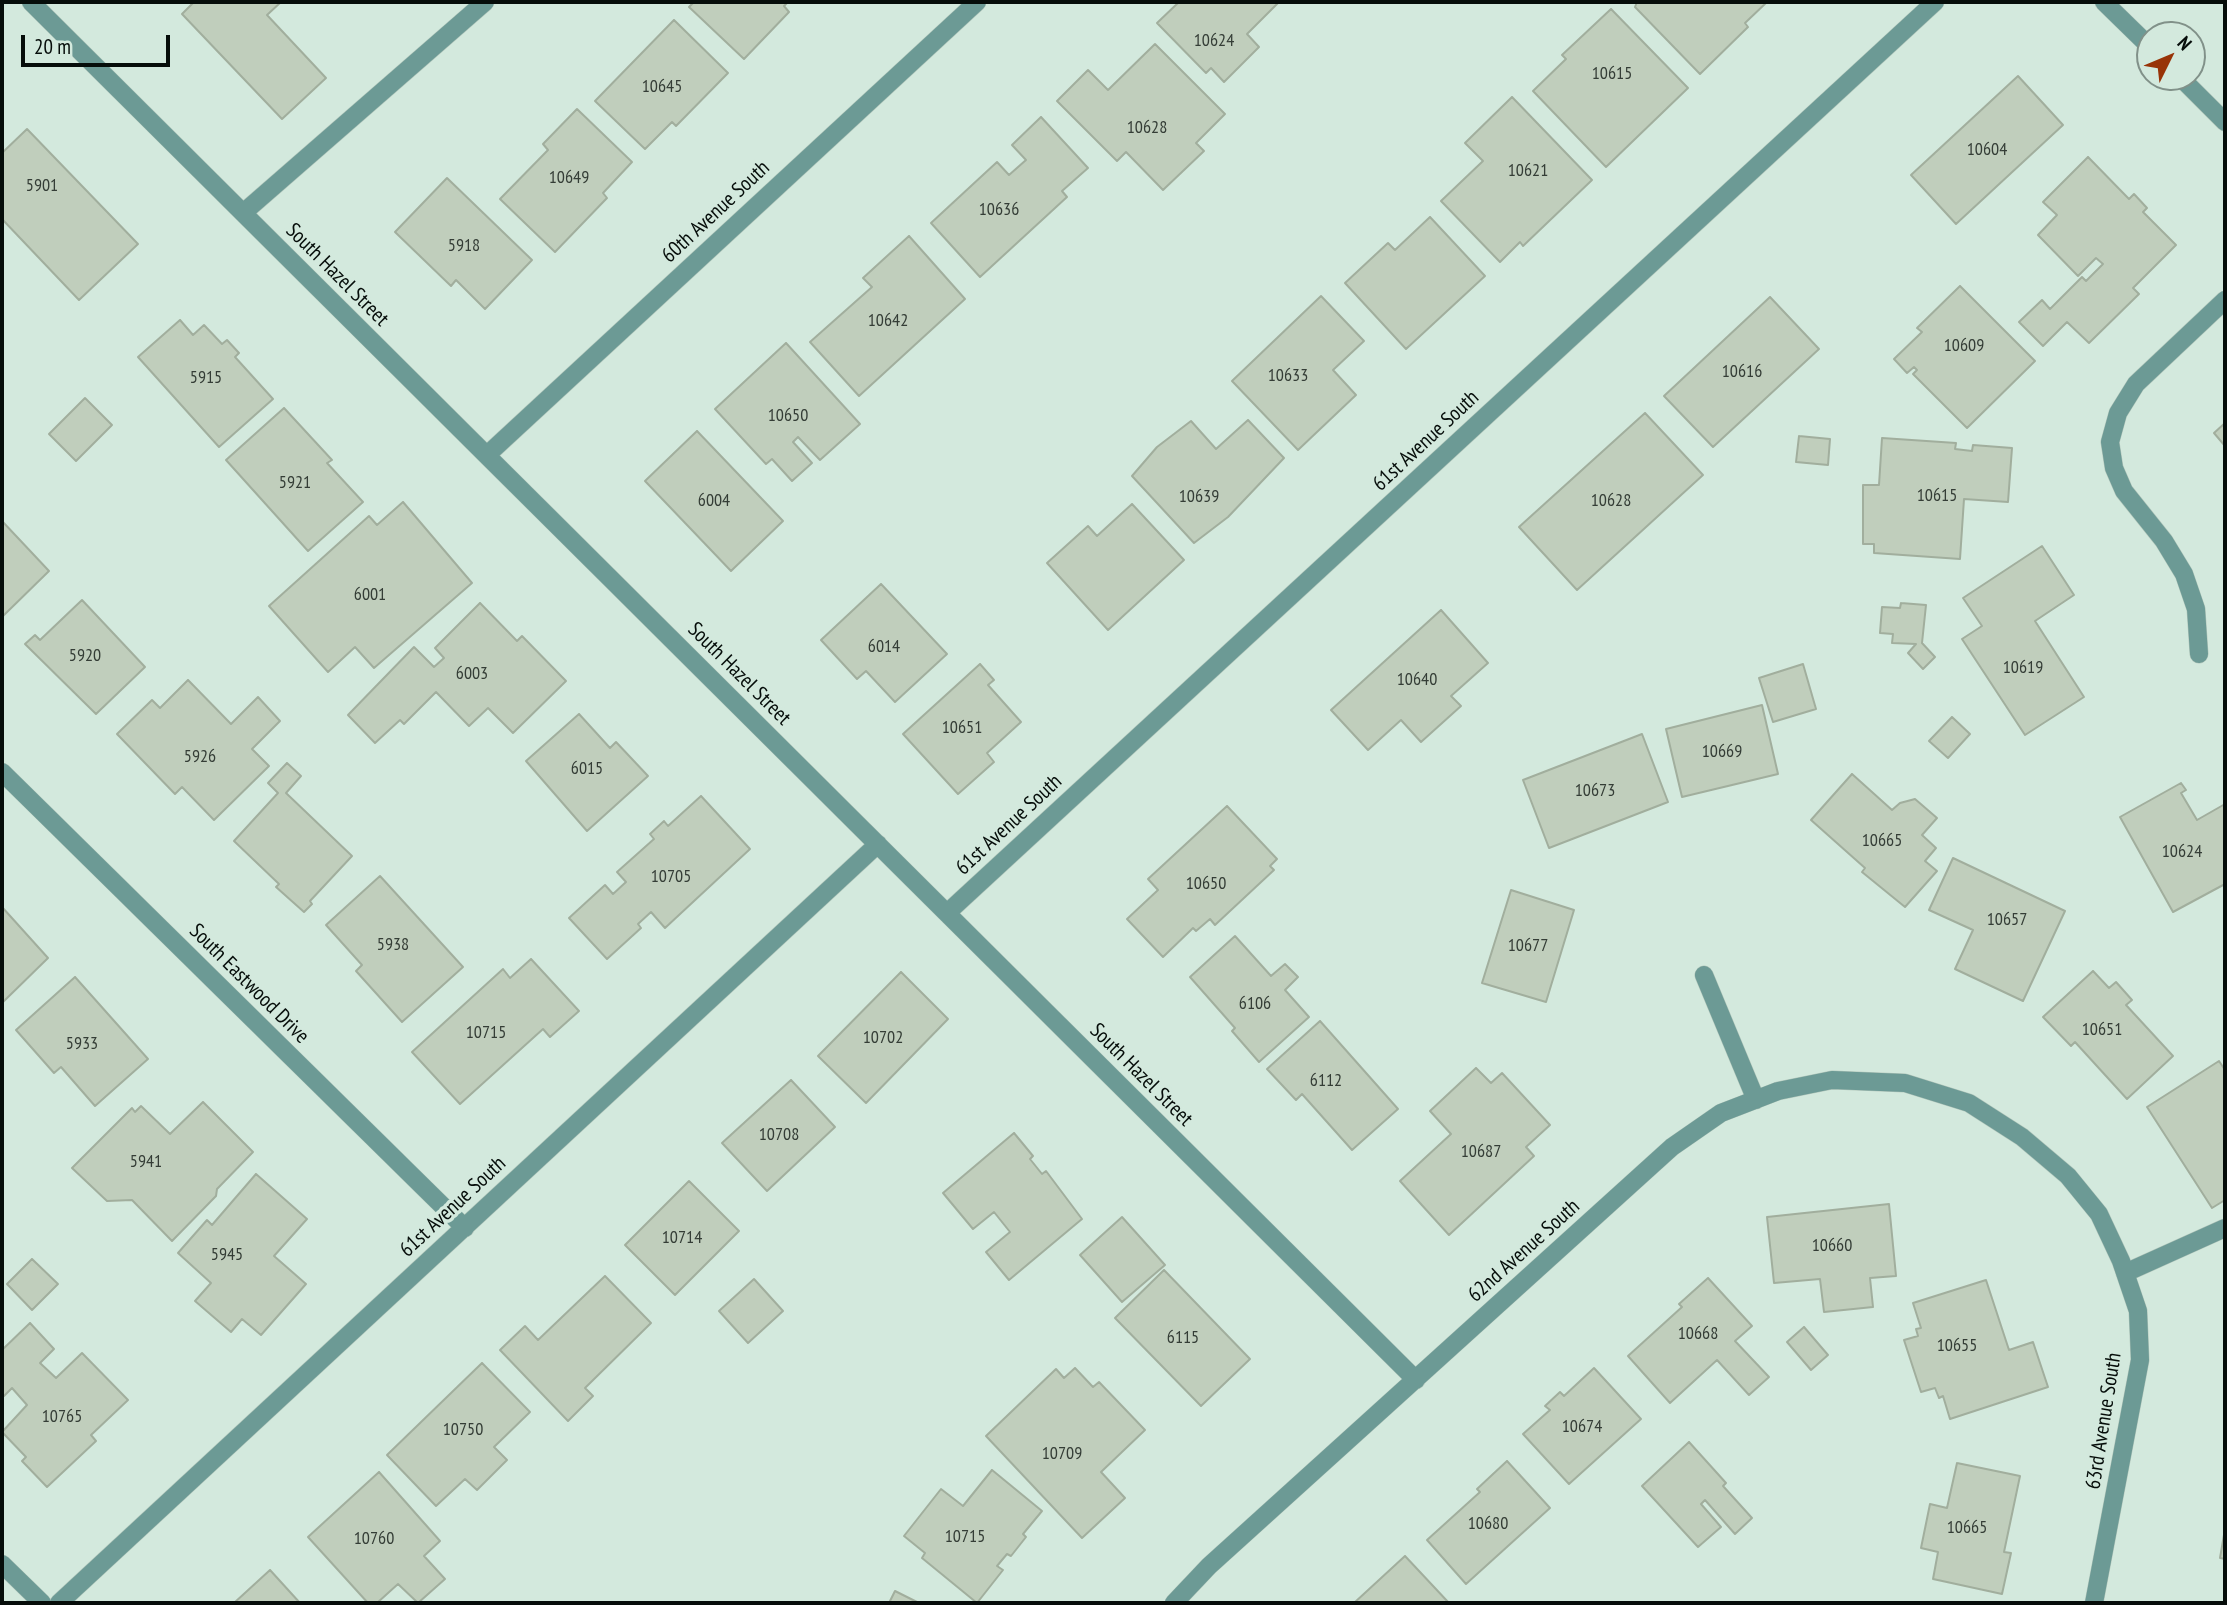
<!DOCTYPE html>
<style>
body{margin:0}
#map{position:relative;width:2227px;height:1605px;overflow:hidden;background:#d3e9dd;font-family:"PT Sans Narrow",sans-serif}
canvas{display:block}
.frame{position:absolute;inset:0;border:4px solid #060d0a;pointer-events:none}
.north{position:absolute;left:2136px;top:21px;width:70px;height:70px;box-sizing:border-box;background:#d3e9dd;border:2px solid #819189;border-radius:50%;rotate:47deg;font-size:19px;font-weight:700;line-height:28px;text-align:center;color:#060d0a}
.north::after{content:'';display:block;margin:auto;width:24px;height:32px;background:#983307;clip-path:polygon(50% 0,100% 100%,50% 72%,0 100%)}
.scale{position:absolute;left:21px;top:35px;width:149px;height:32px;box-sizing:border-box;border:4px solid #060d0a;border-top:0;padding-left:9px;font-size:21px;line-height:24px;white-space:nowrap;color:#060d0a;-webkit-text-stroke:5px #d3e9dd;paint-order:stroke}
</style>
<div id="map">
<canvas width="2227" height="1605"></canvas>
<div class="frame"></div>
<div class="north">N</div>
<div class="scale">20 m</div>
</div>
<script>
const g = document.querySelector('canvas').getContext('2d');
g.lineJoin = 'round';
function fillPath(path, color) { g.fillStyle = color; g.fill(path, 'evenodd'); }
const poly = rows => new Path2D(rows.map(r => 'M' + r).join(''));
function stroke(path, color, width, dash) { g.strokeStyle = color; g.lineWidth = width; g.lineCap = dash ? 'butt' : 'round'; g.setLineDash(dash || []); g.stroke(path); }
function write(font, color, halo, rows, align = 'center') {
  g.font = font + ' "PT Sans Narrow",sans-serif'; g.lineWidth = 7; g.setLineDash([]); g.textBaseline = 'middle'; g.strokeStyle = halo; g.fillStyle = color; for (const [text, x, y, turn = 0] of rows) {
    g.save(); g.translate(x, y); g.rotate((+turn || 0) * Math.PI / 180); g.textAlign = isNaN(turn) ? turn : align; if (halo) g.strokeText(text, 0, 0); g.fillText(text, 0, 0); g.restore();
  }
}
const building = poly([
 [194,2,281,2,267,15,326,78,282,119,182,14,194,2],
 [694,2,788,2,784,6,789,12,744,59,689,7,694,2],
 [1179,2,1279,2,1247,34,1259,47,1224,82,1211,68,1206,73,1157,23,1179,2],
 [1637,2,1767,2,1745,23,1748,27,1700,74,1635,7,1637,2],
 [1611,9,1688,88,1606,167,1533,91,1566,59,1562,55,1611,9],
 [674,20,728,73,676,126,672,122,645,149,595,101,674,20],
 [1155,44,1225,114,1196,143,1204,151,1163,190,1126,152,1117,161,1057,101,1088,70,1108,90,1155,44],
 [2018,76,2063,125,1956,224,1911,175,2018,76],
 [1512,97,1592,180,1523,246,1520,242,1500,262,1441,201,1483,161,1465,143,1512,97],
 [577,109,632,162,603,193,607,198,555,252,500,199,548,150,543,144,577,109],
 [1041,117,1088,168,1062,191,1067,197,980,277,931,223,997,162,1009,175,1026,160,1012,145,1041,117],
 [27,129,138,244,79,300,2,219,2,153,27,129],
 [2088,157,2129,199,2134,194,2147,208,2143,212,2176,245,2133,288,2139,294,2089,343,2067,322,2043,346,2019,322,2042,300,2050,309,2082,277,2086,281,2103,264,2096,258,2078,276,2038,235,2057,215,2043,202,2088,157],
 [447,178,532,260,485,309,456,280,451,286,395,232,447,178],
 [1430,217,1485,276,1406,349,1345,283,1388,243,1395,250,1430,217],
 [909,236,965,299,859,396,810,342,872,287,863,278,909,236],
 [1960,286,2035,361,1967,428,1913,374,1917,370,1914,367,1907,373,1894,359,1922,332,1917,328,1960,286],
 [1321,296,1364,341,1333,370,1356,395,1298,450,1232,381,1321,296],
 [1770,297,1819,349,1713,447,1664,396,1770,297],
 [180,320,193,335,204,325,222,344,227,340,239,353,235,357,273,399,219,447,138,357,180,320],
 [786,343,860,424,820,460,798,437,793,442,812,463,792,481,772,459,766,464,715,409,786,343],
 [85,398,112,425,76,461,49,434,85,398],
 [284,408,332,460,327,463,363,502,308,551,226,460,284,408],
 [1645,413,1703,475,1577,590,1519,527,1645,413],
 [1248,420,1284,458,1228,517,1194,543,1132,476,1157,447,1191,421,1216,449,1248,420],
 [2225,423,2225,446,2214,433,2225,423],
 [697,431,783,521,731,571,645,481,697,431],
 [1799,436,1830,439,1828,465,1796,462,1799,436],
 [1882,438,1956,443,1955,449,1972,451,1973,445,2012,448,2008,502,1964,499,1960,559,1874,553,1874,544,1863,544,1863,485,1879,485,1882,438],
 [403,502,472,583,374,668,355,647,328,672,269,606,369,516,377,525,403,502],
 [1132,504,1184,560,1108,630,1047,563,1088,526,1097,536,1132,504],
 [2,521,49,571,2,617,2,521],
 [2042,546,2074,595,2035,621,2084,697,2025,735,1962,639,1982,626,1963,598,2042,546],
 [881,584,947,654,895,702,866,671,857,679,821,640,881,584],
 [82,600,145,667,96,714,25,644,35,635,40,640,82,600],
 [480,603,517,641,522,636,566,681,513,733,488,708,469,726,436,692,404,724,400,720,375,743,348,715,414,647,434,667,444,658,435,648,480,603],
 [1901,603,1926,605,1922,643,1935,657,1923,669,1908,653,1916,644,1892,643,1893,634,1880,633,1882,607,1900,608,1901,603],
 [1441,610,1488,663,1451,696,1461,706,1421,742,1401,720,1368,750,1331,710,1441,610],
 [980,664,994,680,988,685,1021,722,987,753,994,762,958,794,903,734,980,664],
 [1803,664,1816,709,1773,722,1759,678,1803,664],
 [188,680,231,724,258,697,280,721,252,749,269,766,214,820,182,787,175,794,117,734,152,700,160,708,188,680],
 [1762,705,1778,774,1682,797,1666,729,1762,705],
 [579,714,610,748,616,742,648,776,587,831,526,761,579,714],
 [1952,717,1970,734,1948,758,1929,741,1952,717],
 [1642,734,1668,802,1549,848,1523,780,1642,734],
 [287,763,301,776,286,793,352,856,310,901,312,904,304,912,276,887,279,884,234,841,278,793,268,783,287,763],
 [1852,774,1892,810,1900,803,1915,799,1937,818,1922,835,1936,848,1925,861,1937,871,1905,907,1862,872,1865,868,1811,820,1852,774],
 [2181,783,2186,790,2181,793,2197,820,2225,804,2225,884,2173,912,2120,817,2181,783],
 [701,796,750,849,665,928,651,912,638,924,641,928,607,959,569,918,605,885,613,894,626,882,617,872,654,839,650,834,664,821,668,826,701,796],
 [1227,806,1277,859,1270,866,1274,870,1215,925,1210,919,1196,931,1193,928,1163,957,1127,919,1158,890,1148,879,1227,806],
 [1953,858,2065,911,2023,1001,1955,969,1973,930,1929,910,1953,858],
 [380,876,463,967,402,1022,356,971,362,965,326,925,380,876],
 [1511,890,1574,910,1546,1002,1482,983,1511,890],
 [2,907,48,958,2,1003,2,907],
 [1235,936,1271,976,1285,964,1298,977,1285,990,1309,1017,1259,1062,1232,1031,1235,1028,1190,977,1235,936],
 [531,959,579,1011,550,1037,543,1029,460,1104,412,1052,503,969,510,978,531,959],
 [2093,971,2109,988,2116,982,2132,1000,2126,1005,2173,1056,2127,1099,2075,1042,2071,1046,2043,1017,2093,971],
 [901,972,948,1019,866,1103,818,1056,901,972],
 [75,977,148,1059,95,1106,61,1067,54,1073,16,1030,75,977],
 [1320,1021,1398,1109,1352,1150,1302,1094,1296,1100,1267,1069,1320,1021],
 [2219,1061,2225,1070,2225,1200,2212,1208,2147,1107,2219,1061],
 [1476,1068,1491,1083,1502,1073,1550,1125,1526,1147,1534,1156,1449,1235,1400,1181,1451,1134,1430,1111,1476,1068],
 [791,1080,835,1127,767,1191,722,1143,791,1080],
 [203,1102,253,1152,217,1189,216,1196,172,1241,132,1200,107,1201,72,1168,132,1108,135,1112,141,1106,170,1134,203,1102],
 [1014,1133,1033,1156,1030,1159,1042,1174,1046,1171,1082,1219,1009,1280,986,1252,1010,1232,994,1212,973,1229,943,1193,1014,1133],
 [256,1174,307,1219,274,1256,306,1284,261,1335,242,1319,231,1332,195,1301,211,1283,178,1253,207,1220,212,1225,256,1174],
 [689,1181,739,1231,675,1295,625,1245,689,1181],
 [1889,1204,1896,1276,1870,1278,1873,1307,1824,1312,1820,1279,1774,1283,1767,1217,1889,1204],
 [1122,1217,1165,1265,1122,1302,1080,1255,1122,1217],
 [32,1259,58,1284,32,1310,7,1284,32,1259],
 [1164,1270,1250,1359,1201,1406,1115,1318,1164,1270],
 [605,1276,651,1323,585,1388,593,1396,568,1421,500,1350,525,1326,538,1340,605,1276],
 [1708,1278,1752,1326,1735,1341,1769,1377,1749,1395,1717,1360,1670,1403,1628,1356,1682,1307,1679,1304,1708,1278],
 [754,1279,783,1311,748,1343,719,1311,754,1279],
 [1986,1280,2009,1350,2033,1342,2048,1387,1950,1419,1943,1396,1939,1398,1935,1388,1921,1392,1904,1340,1918,1336,1916,1329,1921,1328,1913,1303,1986,1280],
 [30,1323,54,1349,40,1363,56,1378,82,1353,128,1400,91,1435,96,1441,47,1487,22,1461,26,1457,2,1432,27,1405,12,1388,4,1396,2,1393,2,1350,30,1323],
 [1804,1327,1828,1355,1811,1370,1787,1342,1804,1327],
 [482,1363,530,1412,494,1447,507,1460,477,1490,465,1479,436,1506,387,1455,482,1363],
 [1075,1368,1093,1387,1099,1382,1145,1430,1101,1472,1125,1498,1082,1538,986,1436,1056,1369,1064,1378,1075,1368],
 [1594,1368,1641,1419,1569,1484,1523,1434,1550,1410,1545,1406,1560,1392,1564,1396,1594,1368],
 [1689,1442,1726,1483,1723,1486,1752,1518,1735,1534,1705,1500,1701,1504,1721,1527,1698,1547,1642,1486,1689,1442],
 [1507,1461,1550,1508,1466,1584,1427,1540,1480,1492,1477,1489,1507,1461],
 [1957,1463,2020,1476,2004,1552,2011,1553,2002,1594,1933,1579,1938,1552,1921,1548,1930,1504,1947,1508,1957,1463],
 [992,1470,1042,1511,1023,1534,1026,1537,1011,1556,1007,1554,997,1566,1003,1570,977,1603,922,1558,925,1553,904,1536,941,1489,963,1506,992,1470],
 [379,1472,440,1541,424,1556,445,1579,418,1603,398,1584,377,1603,368,1603,308,1537,379,1472],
 [2225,1529,2225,1559,2220,1558,2225,1529],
 [1405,1556,1449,1603,1354,1603,1405,1556],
 [270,1570,300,1603,234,1603,270,1570],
 [895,1591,919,1603,889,1603,895,1591]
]);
fillPath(building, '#c0cebc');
stroke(building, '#a1ae9d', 2);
const minor = poly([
 [31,2,1416,1380],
 [2104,2,2150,47],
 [2180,77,2225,122],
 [243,213,485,2],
 [487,455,977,2],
 [2199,654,2196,609,2184,574,2164,541,2124,491,2114,468,2110,442,2118,413,2136,384,2225,300],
 [2,772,465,1228],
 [947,913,1935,2],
 [1704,975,1756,1100],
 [2125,1273,2225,1228],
 [2,1564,42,1603],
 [59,1603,878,844],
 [1174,1603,1209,1566,1672,1147,1721,1113,1778,1091,1832,1080,1905,1083,1969,1103,2022,1137,2068,1176,2099,1214,2121,1261,2138,1311,2140,1360,2094,1603]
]);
stroke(minor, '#b2c6bb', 19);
stroke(minor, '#6c9a95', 18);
write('18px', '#343d36', null, [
 ["10624",1214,41],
 ["10615",1612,74],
 ["10645",662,87],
 ["10628",1147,128],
 ["10604",1987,150],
 ["10621",1528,171],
 ["10649",569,178],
 ["5901",42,186],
 ["10636",999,210],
 ["5918",464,246],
 ["10642",888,321],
 ["10609",1964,346],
 ["10616",1742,372],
 ["10633",1288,376],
 ["5915",206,378],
 ["10650",788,416],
 ["5921",295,483],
 ["10615",1937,496],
 ["10639",1199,497],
 ["6004",714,501],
 ["10628",1611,501],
 ["6001",370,595],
 ["6014",884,647],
 ["5920",85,656],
 ["10619",2023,668],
 ["6003",472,674],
 ["10640",1417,680],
 ["10651",962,728],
 ["10669",1722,752],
 ["5926",200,757],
 ["6015",587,769],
 ["10673",1595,791],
 ["10665",1882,841],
 ["10624",2182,852],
 ["10705",671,877],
 ["10650",1206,884],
 ["10657",2007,920],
 ["5938",393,945],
 ["10677",1528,946],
 ["6106",1255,1004],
 ["10651",2102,1030],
 ["10715",486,1033],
 ["10702",883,1038],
 ["5933",82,1044],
 ["6112",1326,1081],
 ["10708",779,1135],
 ["10687",1481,1152],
 ["5941",146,1162],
 ["10714",682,1238],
 ["10660",1832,1246],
 ["5945",227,1255],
 ["10668",1698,1334],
 ["6115",1183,1338],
 ["10655",1957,1346],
 ["10765",62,1417],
 ["10674",1582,1427],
 ["10750",463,1430],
 ["10709",1062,1454],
 ["10680",1488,1524],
 ["10665",1967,1528],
 ["10715",965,1537],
 ["10760",374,1539]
]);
write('21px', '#060d0a', '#d3e9dd', [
 ["60th Avenue South",716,212,-43],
 ["South Hazel Street",337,275,45],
 ["61st Avenue South",1426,441,-43],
 ["South Hazel Street",739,674,45],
 ["61st Avenue South",1009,825,-43],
 ["South Eastwood Drive",249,984,45],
 ["South Hazel Street",1141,1075,45],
 ["61st Avenue South",453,1207,-43],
 ["62nd Avenue South",1524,1251,-42],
 ["63rd Avenue South",2104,1421,-81]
]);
</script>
